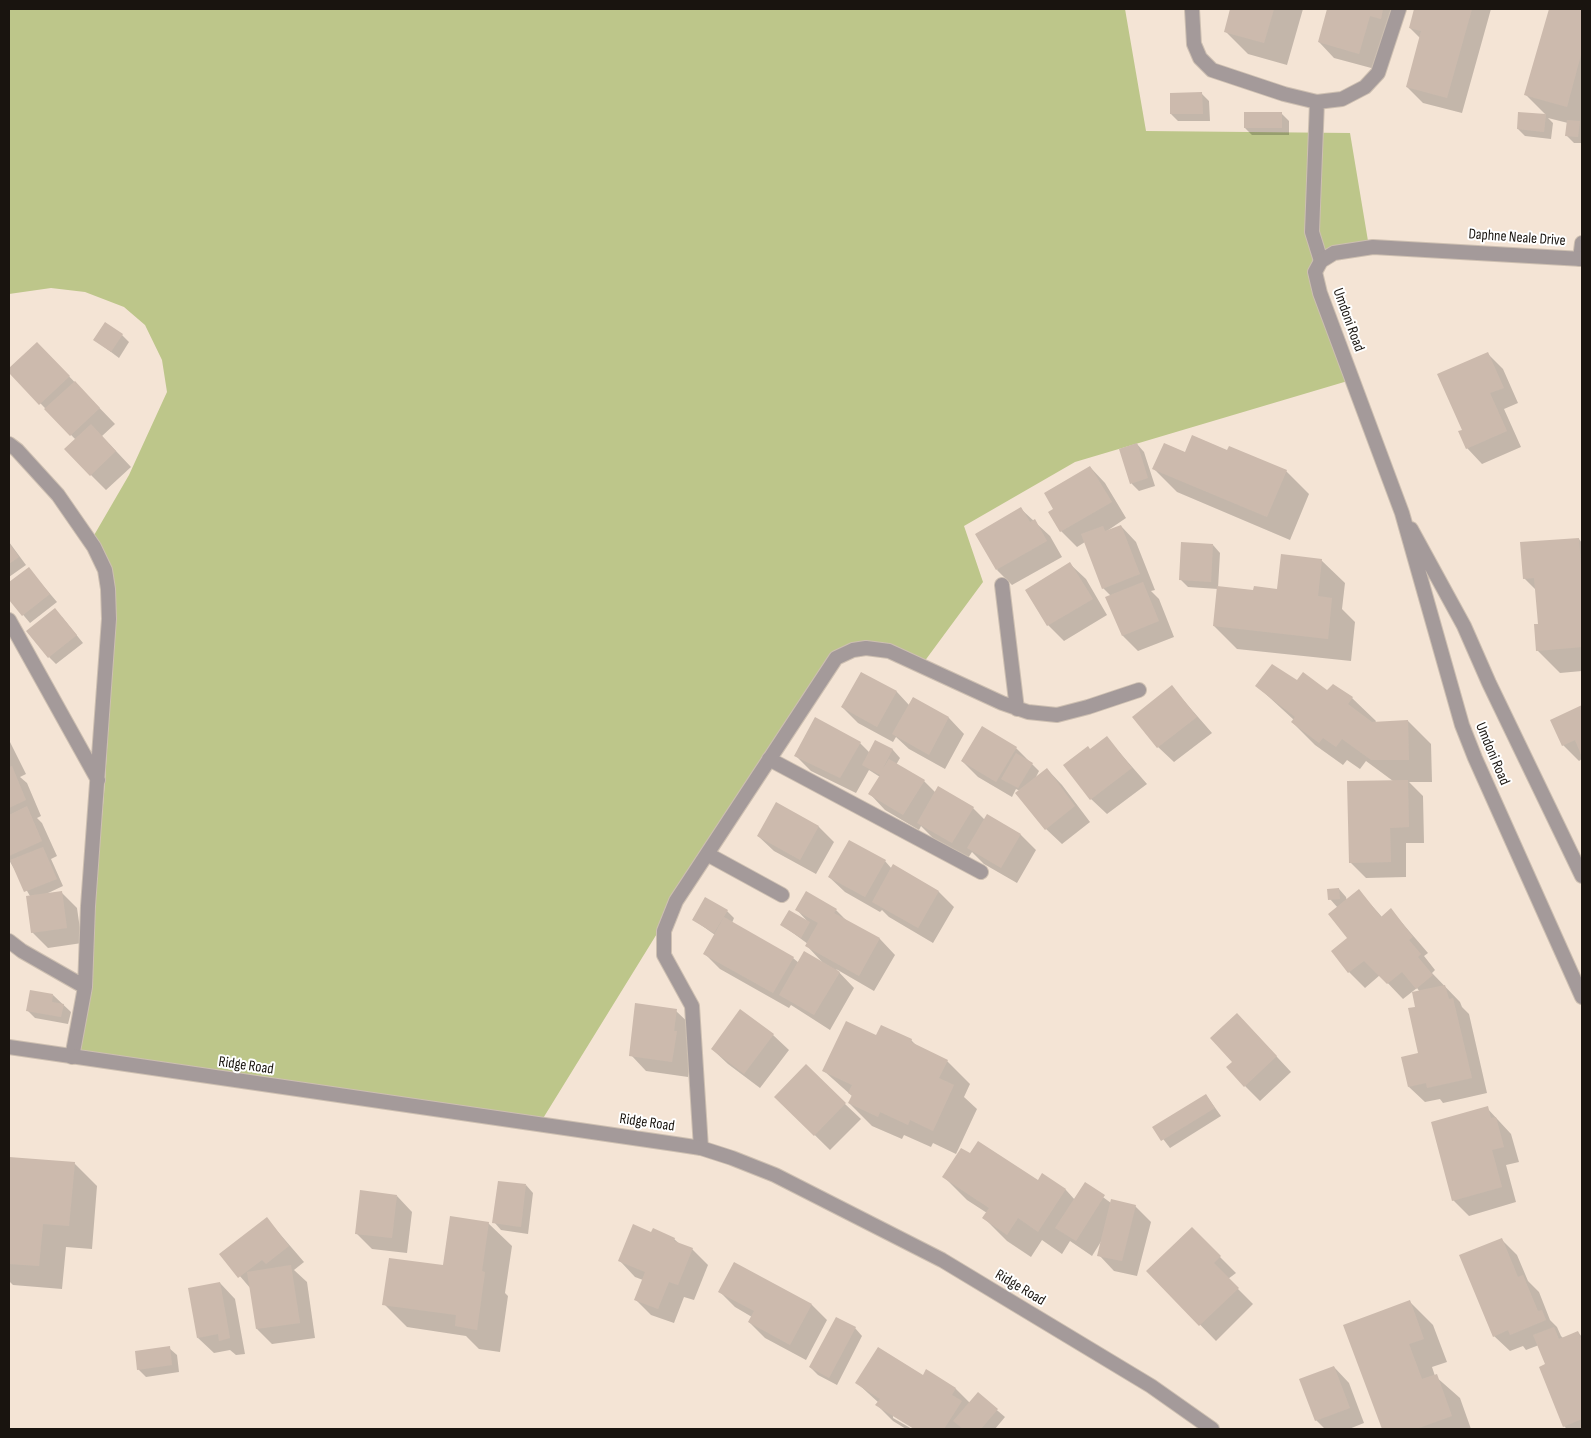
<!DOCTYPE html>
<style>
body{margin:0}
#map{position:relative;width:1591px;height:1438px;overflow:hidden;background:#f4e4d5;font-family:"Sofia Sans Condensed",sans-serif}
canvas{display:block}
.frame{position:absolute;inset:0;border:10px solid #19140f;pointer-events:none}
</style>
<div id="map">
<canvas width="1591" height="1438"></canvas>
<div class="frame"></div>
</div>
<script>
const g = document.querySelector('canvas').getContext('2d');
g.lineJoin = 'round';
function fillPath(path, color) { g.fillStyle = color; g.fill(path, 'evenodd'); }
const poly = rows => new Path2D(rows.map(r => 'M' + r).join(''));
function stroke(path, color, width, dash) { g.strokeStyle = color; g.lineWidth = width; g.lineCap = dash ? 'butt' : 'round'; g.setLineDash(dash || []); g.stroke(path); }
function write(font, color, halo, rows, align = 'center') {
  g.font = font + ' "Sofia Sans Condensed",sans-serif'; g.lineWidth = 4; g.setLineDash([]); g.textBaseline = 'middle'; g.strokeStyle = halo; g.fillStyle = color; for (const [text, x, y, turn = 0] of rows) {
    g.save(); g.translate(x, y); g.rotate((+turn || 0) * Math.PI / 180); g.textAlign = isNaN(turn) ? turn : align; if (halo) g.strokeText(text, 0, 0); g.fillText(text, 0, 0); g.restore();
  }
}
fillPath(poly([
 [9,9,1125,9,1146,131,1350,133,1369,247,1318,260,1351,380,1075,462,964,526,983,582,924,662,885,646,832,656,766,757,542,1120,75,1057,87,988,105,782,115,618,93,537,129,475,167,392,162,360,145,325,124,307,85,292,51,288,9,294]
]), '#bdc68a');
fillPath(poly([
 [1231,9,1303,9,1287,65,1248,54,1225,31],
 [1328,9,1403,9,1375,69,1334,58,1319,42],
 [1415,9,1491,9,1462,113,1423,103,1407,87,1420,38,1410,28],
 [1550,9,1582,9,1582,143,1574,143,1566,135,1568,123,1548,118,1553,123,1551,139,1525,136,1518,129,1519,113,1546,115,1526,95],
 [1202,94,1209,101,1210,121,1178,121,1171,114],
 [1281,113,1289,121,1289,135,1252,135,1245,128],
 [122,335,129,342,119,358,95,340],
 [37,343,115,424,102,436,131,467,106,490,91,475,76,440,9,371],
 [1487,353,1503,369,1518,403,1504,409,1521,447,1482,464,1467,448,1464,430],
 [1137,444,1144,452,1155,486,1139,491,1132,484,1120,449],
 [1227,452,1286,471,1309,494,1290,540,1177,492,1154,469,1186,454],
 [1090,467,1105,483,1126,518,1104,533,1121,526,1136,542,1155,590,1151,591,1159,599,1174,637,1138,651,1123,636,1111,596,1103,588,1085,542,1077,547,1061,531,1055,509],
 [1021,509,1050,536,1062,557,1012,585,997,570],
 [1579,539,1582,543,1582,671,1560,673,1537,650,1539,625,1537,591,1524,578],
 [9,542,26,565,9,577],
 [1213,545,1220,553,1218,588,1254,592,1278,590,1321,560,1345,583,1342,609,1355,622,1351,661,1237,649,1214,626,1218,589,1188,587,1180,579],
 [1070,564,1086,579,1107,615,1064,641,1048,625],
 [29,569,57,602,30,623,9,598,9,584],
 [62,617,83,643,56,664,49,657],
 [861,673,897,692,909,705,913,698,949,718,964,734,945,769,909,749,896,737,893,742,858,723,842,707],
 [1297,681,1327,692,1333,685,1352,698,1376,721,1375,723,1408,721,1431,744,1432,782,1409,782,1423,796,1424,843,1406,843,1406,877,1366,878,1350,862,1393,781,1366,761,1360,769,1347,760,1343,765,1315,745,1292,722,1294,720,1257,686],
 [1172,687,1212,733,1174,762,1158,747],
 [1582,706,1582,759,1579,761,1563,745,1552,721],
 [1107,738,1147,784,1107,814,1091,799,1090,750],
 [9,740,26,774,20,777,27,783,41,816,37,818,42,823,57,856,51,859,63,886,46,894,61,892,77,908,82,943,48,948,32,932,30,896,9,860],
 [876,742,893,750,900,758,896,765,924,781,936,793,973,808,985,820,1021,835,1036,850,1017,883,984,864,972,852,968,858,934,839,921,826,919,830,885,810,870,794,880,777,869,770,856,793,811,771,796,756,860,743,870,753],
 [1016,748,1039,771,1035,779,1047,769,1062,785,1090,822,1062,844,1046,829,1020,791,1016,789,1012,797,978,777,962,761],
 [777,804,819,827,834,842,816,874,774,851,758,836],
 [885,861,892,869,894,866,939,892,954,907,933,943,889,917,882,910,880,912,845,892,829,877],
 [1339,889,1346,897,1347,901,1359,891,1382,917,1391,910,1428,953,1424,956,1435,970,1432,973,1460,1002,1462,1007,1469,1014,1487,1093,1443,1103,1440,1099,1425,1102,1409,1087,1420,1054,1417,1008,1420,992,1417,988,1403,999,1380,975,1365,988,1349,972,1333,951,1349,938,1338,908,1330,899],
 [797,910,836,910,848,922,880,939,895,955,874,991,836,969,854,988,830,1030,791,1005,789,1008,720,969,705,954,715,935,694,920,727,911,734,918,732,923,793,958,799,963,824,964,807,946,808,944,782,925,808,922],
 [53,995,71,1012,68,1024,35,1018,27,1010],
 [676,1011,692,1026,692,1048,688,1077,646,1071,631,1055],
 [741,1011,773,1035,789,1050,760,1088,728,1064,712,1049],
 [1252,1030,1291,1072,1260,1101,1245,1086],
 [911,1040,917,1046,947,1061,970,1084,964,1097,977,1109,956,1154,933,1143,931,1147,904,1135,902,1139,872,1126,849,1103,852,1096,824,1071],
 [1206,1095,1221,1116,1170,1148,1154,1127],
 [776,1097,845,1104,861,1119,830,1150],
 [1487,1108,1511,1134,1519,1162,1506,1165,1516,1202,1469,1216,1453,1200],
 [970,1155,1038,1182,1043,1175,1066,1190,1075,1200,1085,1184,1111,1203,1135,1206,1151,1222,1137,1276,1114,1271,1099,1255,1102,1240,1092,1256,1070,1241,1062,1254,1042,1240,1031,1257,1007,1241,984,1218,987,1213,967,1200,944,1177],
 [9,1158,74,1163,97,1186,92,1249,66,1247,62,1289,13,1285,9,1281],
 [526,1185,533,1193,528,1234,501,1230,494,1222],
 [397,1196,412,1212,407,1253,372,1249,356,1233],
 [267,1219,304,1262,294,1270,307,1282,315,1338,272,1344,257,1329,251,1289,221,1254],
 [488,1223,512,1246,505,1293,508,1296,500,1352,479,1349,466,1336,407,1327,384,1304,444,1267],
 [1192,1229,1236,1273,1228,1279,1253,1304,1216,1341,1148,1271],
 [652,1234,674,1239,681,1245,692,1249,708,1265,694,1300,684,1297,674,1323,651,1315,635,1299,643,1280,635,1277,620,1261],
 [1501,1239,1517,1255,1528,1281,1539,1292,1550,1320,1557,1327,1561,1336,1563,1338,1578,1332,1582,1337,1582,1429,1567,1429,1564,1426,1547,1365,1539,1345,1526,1350,1523,1346,1510,1351,1494,1336],
 [220,1283,235,1299,245,1354,236,1355,230,1350,214,1353,198,1338],
 [720,1292,812,1305,827,1320,806,1360,765,1338,749,1322,752,1317,735,1307],
 [1410,1302,1433,1325,1447,1362,1432,1367,1435,1376,1460,1398,1471,1429,1384,1429,1345,1326],
 [855,1328,862,1336,837,1385,818,1375,810,1367],
 [169,1348,177,1355,179,1372,146,1377,138,1369],
 [1334,1367,1349,1383,1364,1423,1349,1429,1325,1429,1316,1420],
 [923,1376,956,1389,970,1403,978,1394,1005,1417,995,1429,916,1429,893,1415,893,1418,912,1429,906,1429,893,1421,877,1405,879,1403,857,1383]
]), '#0003');
fillPath(poly([
 [1230,9,1274,9,1264,43,1224,32],
 [1327,9,1383,9,1381,19,1370,16,1359,54,1318,42],
 [1414,9,1472,9,1447,98,1406,87,1421,31,1409,28],
 [1549,9,1582,9,1582,51,1567,107,1524,95],
 [1202,92,1203,114,1170,114,1170,93],
 [1244,112,1282,112,1282,128,1244,128],
 [1518,112,1546,114,1544,132,1517,129],
 [1567,120,1580,121,1578,137,1565,136],
 [105,322,123,334,111,352,93,340],
 [37,342,70,376,39,405,9,373,9,368],
 [1488,352,1504,388,1490,393,1507,431,1466,449,1458,431,1462,430,1437,374],
 [75,381,100,408,70,436,44,409],
 [91,424,116,451,90,476,64,449],
 [1192,435,1227,450,1229,446,1287,470,1267,517,1152,469,1164,443,1185,452],
 [1137,443,1148,478,1130,484,1119,449],
 [1090,466,1112,502,1060,532,1048,512,1053,509,1044,493],
 [1021,507,1030,522,1035,519,1047,541,996,570,975,534],
 [1121,525,1140,574,1102,589,1081,534,1103,526,1105,531],
 [1579,538,1582,582,1582,647,1536,651,1534,624,1538,624,1534,578,1523,579,1520,542],
 [1181,542,1213,544,1211,582,1179,580],
 [9,543,19,557,9,564],
 [1281,554,1322,559,1318,596,1332,598,1328,639,1213,626,1217,586,1253,590,1254,586,1277,589],
 [1070,562,1093,599,1047,626,1025,590],
 [29,567,50,594,22,616,9,600,9,582],
 [1143,582,1159,621,1122,636,1105,597],
 [55,608,77,635,48,658,26,631],
 [1272,664,1297,680,1303,672,1327,690,1333,684,1353,697,1348,704,1372,722,1408,720,1409,760,1371,760,1342,739,1336,747,1323,738,1319,743,1291,722,1295,717,1255,686],
 [861,672,897,691,877,727,841,707],
 [1172,685,1197,717,1157,748,1132,717],
 [913,697,949,717,929,755,892,734],
 [1582,705,1582,757,1575,740,1562,746,1550,720],
 [815,717,861,742,840,778,794,756],
 [982,726,1017,747,996,782,961,761],
 [1107,736,1132,768,1090,800,1063,765,1088,746,1090,749],
 [875,740,893,749,882,770,889,759,925,780,903,815,868,794,880,775,862,765],
 [1016,753,1033,763,1018,788,1001,779],
 [12,766,26,800,9,808,9,767],
 [1047,768,1075,806,1045,830,1015,793],
 [1408,780,1409,827,1390,828,1391,862,1349,863,1347,781],
 [938,786,974,807,952,843,917,823],
 [776,802,819,826,800,860,757,836],
 [27,806,42,841,9,856,9,815],
 [987,814,1021,834,1001,868,967,848],
 [849,840,886,860,865,897,828,877],
 [43,847,57,879,24,892,10,860],
 [893,864,939,891,918,928,872,902],
 [1339,888,1340,899,1328,900,1327,889],
 [1359,889,1381,917,1391,908,1413,937,1409,940,1421,954,1418,957,1433,975,1416,989,1402,972,1387,984,1364,961,1348,973,1331,951,1347,938,1328,914],
 [62,891,67,928,31,933,26,896],
 [806,891,837,909,834,913,880,938,859,976,805,946,818,923,795,910],
 [705,897,728,910,714,933,692,920],
 [789,910,810,922,801,938,780,925],
 [724,917,794,957,773,993,703,954],
 [804,951,840,972,814,1015,779,995],
 [1445,985,1449,999,1453,998,1472,1078,1427,1088,1426,1083,1408,1087,1401,1057,1418,1053,1408,1008,1415,1007,1412,992],
 [30,990,53,994,52,1002,64,1004,61,1017,26,1011],
 [635,1003,677,1009,674,1031,677,1031,672,1062,629,1056],
 [740,1009,774,1034,744,1074,711,1049],
 [1237,1013,1277,1056,1244,1087,1226,1067,1232,1062,1210,1038],
 [846,1021,876,1035,881,1025,912,1039,911,1042,948,1060,939,1078,954,1085,933,1131,910,1120,908,1125,880,1112,878,1117,848,1103,852,1095,848,1093,852,1085,822,1071],
 [806,1064,846,1103,814,1136,774,1097],
 [1206,1094,1215,1108,1161,1141,1152,1127],
 [1488,1106,1491,1118,1496,1117,1504,1147,1492,1150,1502,1187,1452,1201,1431,1122],
 [978,1141,1038,1180,1042,1173,1066,1189,1038,1232,1018,1218,1007,1235,982,1218,989,1208,942,1177,961,1148,970,1153],
 [9,1157,75,1162,69,1226,43,1224,39,1266,9,1264],
 [498,1181,526,1184,521,1227,492,1223],
 [1085,1182,1105,1195,1076,1241,1055,1228],
 [360,1190,397,1195,392,1238,355,1234],
 [1111,1199,1136,1205,1122,1261,1097,1256],
 [450,1216,489,1222,482,1271,485,1272,477,1330,455,1326,456,1315,382,1305,389,1258,443,1265],
 [267,1217,289,1246,266,1264,262,1260,238,1278,219,1254],
 [633,1224,651,1232,653,1228,675,1238,674,1241,693,1248,678,1285,669,1282,658,1309,634,1300,645,1272,618,1261],
 [1192,1227,1221,1256,1214,1263,1239,1288,1199,1326,1146,1271],
 [1502,1238,1518,1277,1523,1275,1538,1311,1542,1310,1546,1320,1510,1335,1508,1330,1493,1337,1459,1255],
 [734,1262,812,1304,790,1345,748,1322,754,1311,718,1292],
 [291,1265,300,1323,256,1329,247,1272],
 [220,1282,230,1338,219,1341,218,1334,197,1338,188,1288],
 [1410,1300,1424,1339,1409,1344,1422,1379,1437,1374,1452,1416,1416,1429,1382,1429,1343,1325],
 [836,1317,856,1327,829,1378,809,1367],
 [1554,1327,1559,1339,1578,1331,1582,1341,1582,1419,1563,1427,1539,1367,1545,1364,1533,1335],
 [170,1346,172,1365,137,1370,135,1351],
 [878,1347,923,1375,926,1369,956,1388,952,1395,962,1401,944,1429,914,1429,875,1405,880,1399,855,1383],
 [1334,1366,1350,1408,1315,1421,1299,1379],
 [978,1392,998,1409,981,1429,963,1429,953,1421]
]), '#ccbaad');
const service = poly([
 [1192,9,1194,44,1200,58,1212,70,1284,94,1317,102],
 [1580,259,1582,243],
 [1321,261,1312,232,1317,102,1342,99,1365,87,1378,73,1399,9],
 [9,444,17,450,58,495,94,547,105,570,108,589,109,619,88,906,85,987,72,1057],
 [1002,585,1017,709],
 [9,620,98,780],
 [769,759,981,872],
 [707,854,782,895],
 [9,941,22,951,85,987],
 [701,1148,692,1006,664,955,664,931,676,901,836,658,853,650,866,648,889,651,1002,703,1028,712,1057,715,1088,707,1139,690]
]);
const minor = poly([
 [1582,259,1373,247,1334,253,1321,261,1315,272,1320,293,1402,513,1462,725,1475,758,1582,997],
 [1411,529,1464,626,1489,683,1582,876],
 [9,1047,675,1144,701,1148,732,1158,775,1175,942,1260,1151,1386,1212,1429]
]);
stroke(service, '#cdbfb1', 16);
stroke(minor, '#cdbfb1', 16);
stroke(service, '#a49a9a', 14);
stroke(minor, '#a49a9a', 14);
write('15px', '#19140f', '#fff', [
 ["Daphne Neale Drive",1517,238,4],
 ["Umdoni Road",1348,320,70],
 ["Umdoni Road",1492,754,67],
 ["Ridge Road",246,1066,8],
 ["Ridge Road",647,1123,8],
 ["Ridge Road",1020,1288,31]
]);
</script>
